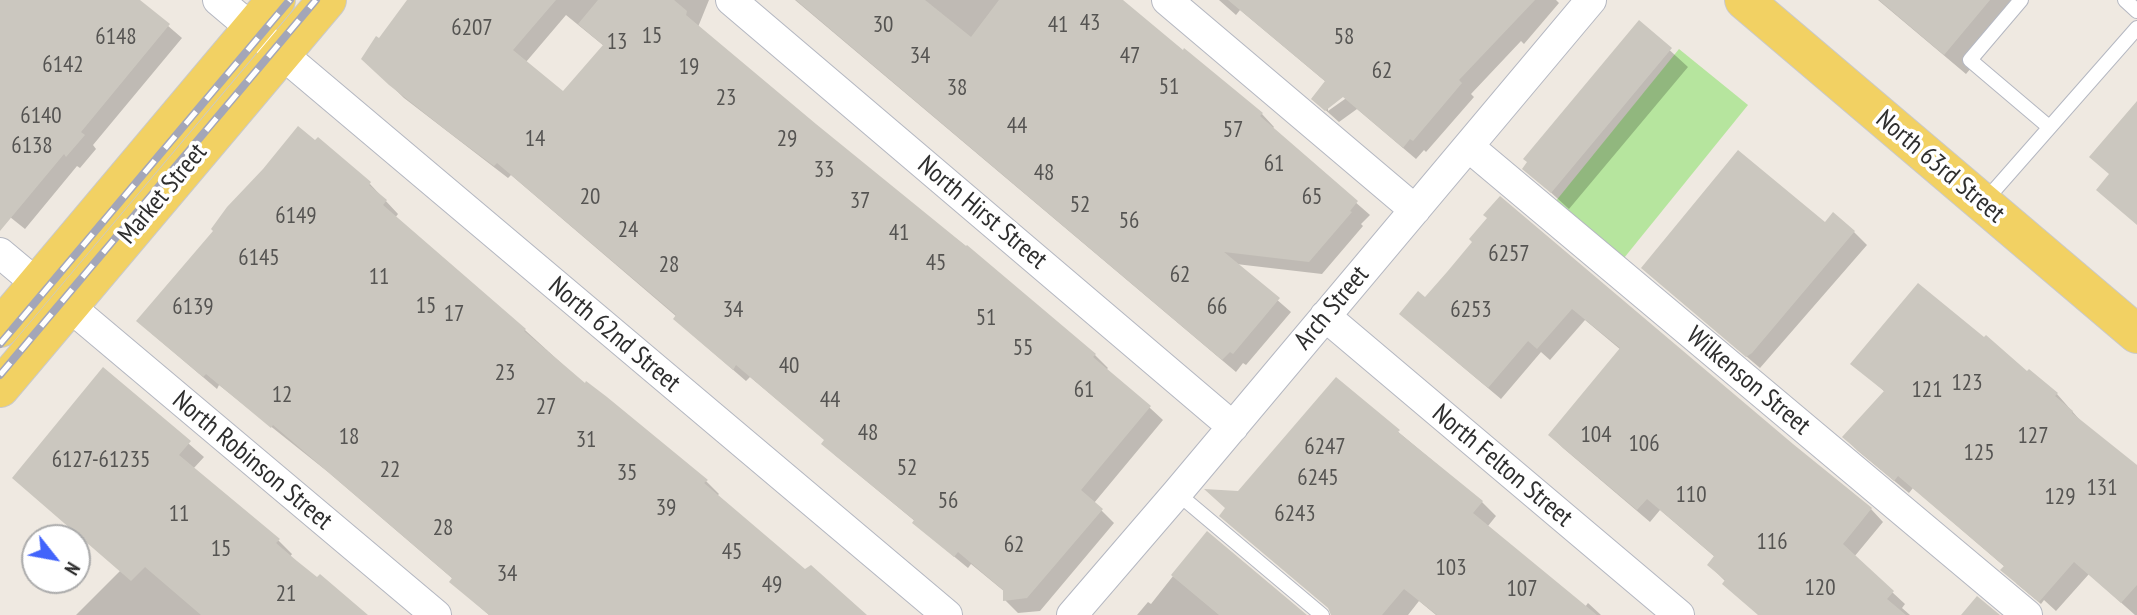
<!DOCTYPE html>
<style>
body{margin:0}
#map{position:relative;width:2137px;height:615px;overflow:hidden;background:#efe9e1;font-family:"PT Sans Narrow",sans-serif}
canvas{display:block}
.north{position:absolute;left:21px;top:524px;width:70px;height:70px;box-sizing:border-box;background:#fff;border:2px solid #ababab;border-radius:50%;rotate:121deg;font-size:19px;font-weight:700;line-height:28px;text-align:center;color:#2e2e2e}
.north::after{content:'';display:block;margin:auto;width:24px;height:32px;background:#4264fb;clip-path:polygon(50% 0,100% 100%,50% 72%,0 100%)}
</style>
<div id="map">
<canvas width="2137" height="615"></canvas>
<div class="north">N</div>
</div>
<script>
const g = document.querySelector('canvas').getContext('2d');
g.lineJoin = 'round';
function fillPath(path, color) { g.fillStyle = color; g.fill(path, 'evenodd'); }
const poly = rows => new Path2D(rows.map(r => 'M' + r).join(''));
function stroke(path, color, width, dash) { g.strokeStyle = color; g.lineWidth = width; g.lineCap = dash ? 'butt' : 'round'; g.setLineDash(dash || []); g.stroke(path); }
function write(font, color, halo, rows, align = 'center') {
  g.font = font + ' "PT Sans Narrow",sans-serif'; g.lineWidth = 7; g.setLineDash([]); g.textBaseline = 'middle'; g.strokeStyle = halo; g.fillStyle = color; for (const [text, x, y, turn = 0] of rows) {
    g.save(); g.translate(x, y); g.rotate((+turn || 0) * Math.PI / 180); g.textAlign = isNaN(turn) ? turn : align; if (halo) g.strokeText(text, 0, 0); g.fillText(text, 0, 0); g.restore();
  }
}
fillPath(poly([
 [1679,49,1748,105,1624,258,1555,202]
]), '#b6e59e');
fillPath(poly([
 [0,0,138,0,182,38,93,145,96,149,80,168,77,166,25,229,0,209],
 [419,0,709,0,698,27,890,187,967,247,1095,355,1108,368,1106,370,1150,408,1163,420,1094,503,1114,523,1040,611,1018,613,1005,600,1005,592,971,564,968,568,928,535,916,522,836,456,823,444,826,441,750,377,746,381,688,331,677,317,511,175,508,178,404,98,376,71,379,41],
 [566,15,604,46,564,93,526,62],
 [795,0,1120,0,1262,114,1274,127,1272,129,1370,215,1361,224,1363,226,1322,274,1236,264,1291,312,1246,365,1243,363,1236,372],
 [1219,0,1556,0,1559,3,1524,44,1521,41,1471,94,1474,97,1426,152,1424,150,1416,159,1357,109,1339,122,1313,99,1326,82,1240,10,1236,15],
 [1350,91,1352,94,1328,111,1328,106],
 [1878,0,2028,0,1966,74],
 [1640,23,1688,67,1569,209,1524,168],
 [370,184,398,214,395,218,525,330,585,385,606,399,706,481,719,494,717,496,805,571,864,615,489,615,451,582,453,579,328,472,219,385,217,389,151,333,215,231],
 [1825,225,1854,232,1867,245,1760,368,1643,268],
 [1475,242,1792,445,1871,509,1883,522,1854,557,1905,604,1902,608,1910,615,1759,615,1709,565,1715,557,1660,510,1650,522,1563,448,1550,435,1621,350,1585,320,1550,360,1541,352,1501,399,1414,326,1425,299],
 [1853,363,2027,374,2057,394,2086,427,2137,469,2137,615,2135,615,2089,574,2056,611,2044,600,2041,604,2017,584,2005,567,1913,488,1909,493,1858,451,1844,437,1885,392],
 [104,370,204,457,193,469,278,540,292,554,290,557,365,615,76,615,120,571],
 [1336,380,1482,502,1496,516,1488,526,1585,607,1588,603,1601,615,1436,615,1419,601,1408,615,1332,615,1333,612,1239,492],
 [1207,533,1304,615,1137,615,1148,602,1151,604]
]), '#0003');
fillPath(poly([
 [0,0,140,0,170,24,81,132,85,135,66,157,64,154,0,231],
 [407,0,556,0,513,50,563,91,603,45,578,24,598,0,674,0,687,11,686,15,816,124,966,246,967,245,1096,354,1093,357,1151,406,1081,490,1103,509,1027,598,1003,601,1003,590,958,552,954,557,912,523,914,520,821,444,824,440,736,365,733,370,673,319,676,315,537,197,497,163,494,166,446,130,389,85,361,59,376,36,379,38],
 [796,0,925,0,971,37,999,0,1123,0,1183,50,1184,48,1263,113,1260,116,1358,201,1350,211,1352,212,1309,262,1224,252,1280,298,1233,354,1230,352,1222,360],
 [1228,0,1535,0,1459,80,1462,83,1413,141,1410,139,1403,148,1343,97,1325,111,1311,99,1325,81],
 [1879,0,1990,0,1944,55],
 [1639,20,1672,48,1551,193,1522,169,1527,162,1523,159],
 [2137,101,2137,225,2096,190,2109,174,2089,157],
 [298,126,315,140,318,137,371,182,369,185,387,200,383,205,526,329,524,331,564,365,585,383,586,381,607,397,708,480,704,483,805,569,811,565,867,615,489,615,449,582,452,578,273,425,271,428,206,374,203,377,136,321,213,231,211,229,227,207,263,169],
 [1738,150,1825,222,1833,212,1855,231,1752,353,1746,357,1641,268],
 [1500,196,1793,444,1872,508,1843,544,1894,591,1887,599,1906,615,1758,615,1722,584,1725,580,1707,565,1714,556,1679,526,1647,499,1637,510,1548,435,1620,348,1572,309,1537,349,1528,341,1488,388,1399,314,1418,291,1425,297,1447,272,1472,242,1469,239,1487,218,1483,215],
 [1918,283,1984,337,1986,335,2027,371,2029,369,2058,393,2055,396,2073,411,2072,413,2137,465,2137,585,2121,603,2074,562,2039,602,2000,570,2004,566,1898,476,1894,481,1842,437,1884,391,1850,364],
 [103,367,191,441,179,455,280,539,276,543,297,561,317,577,320,574,368,615,201,615,145,567,131,581,12,478],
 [1336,377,1400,430,1398,432,1483,501,1473,513,1597,615,1437,615,1404,589,1382,615,1331,615,1328,608,1219,516,1225,508,1204,489,1238,491],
 [1207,531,1307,615,1219,615,1171,575],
 [1977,596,2000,615,1961,615]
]), '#cbc7bf');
const lane = poly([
 [2021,0,1970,60,2049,127],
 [2125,0,2137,11],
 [1984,202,2137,28],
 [1177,493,1322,615]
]);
const street = poly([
 [218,0,947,615],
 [731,0,1233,427],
 [1167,0,1415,210],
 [1469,147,2027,615],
 [0,253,37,284],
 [69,306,436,615],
 [1325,316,1679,615],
 [1072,615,1177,493,1591,0]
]);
const primary = poly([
 [1744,0,2137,334],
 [0,328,276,0],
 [0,388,327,0]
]);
stroke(lane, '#b4b7c1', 16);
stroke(street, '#b4b7c1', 32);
stroke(primary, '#c9c9c9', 40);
stroke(lane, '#fff', 14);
stroke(street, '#fff', 30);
stroke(primary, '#f2d163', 38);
const rail = poly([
 [0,344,290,0],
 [0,375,316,0]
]);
stroke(rail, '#a3a6b8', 8);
stroke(rail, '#fff', 5, [16]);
write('23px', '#555452', null, [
 ["43",1090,23],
 ["30",883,25],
 ["41",1058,25],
 ["6207",472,28],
 ["15",652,36],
 ["6148",116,37],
 ["58",1344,37],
 ["13",617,42],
 ["34",920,56],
 ["47",1130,56],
 ["6142",63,65],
 ["19",689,67],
 ["62",1382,71],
 ["51",1169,87],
 ["38",957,88],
 ["23",726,98],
 ["6140",41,116],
 ["44",1017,126],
 ["57",1233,130],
 ["14",535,139],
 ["29",787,139],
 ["6138",32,146],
 ["61",1274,164],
 ["33",824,170],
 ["48",1044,173],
 ["20",590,197],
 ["65",1312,197],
 ["37",860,201],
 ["52",1080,205],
 ["6149",296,216],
 ["56",1129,221],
 ["24",628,230],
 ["41",899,233],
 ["6257",1509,254],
 ["6145",259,258],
 ["45",936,263],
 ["28",669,265],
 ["62",1180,275],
 ["11",379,277],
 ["15",426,306],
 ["6139",193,307],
 ["66",1217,307],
 ["34",733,310],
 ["6253",1471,310],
 ["17",454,314],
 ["51",986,318],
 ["55",1023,348],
 ["40",789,366],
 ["23",505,373],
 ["123",1967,383],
 ["61",1084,390],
 ["121",1927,390],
 ["12",282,395],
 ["44",830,400],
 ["27",546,407],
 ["48",868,433],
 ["104",1596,435],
 ["127",2033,436],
 ["18",349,437],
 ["31",586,440],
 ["106",1644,444],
 ["6247",1325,447],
 ["125",1979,453],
 ["6127-61235",101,460],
 ["52",907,468],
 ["22",390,470],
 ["35",627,473],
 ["6245",1318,478],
 ["131",2102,488],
 ["110",1691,495],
 ["129",2060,497],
 ["56",948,501],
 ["39",666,508],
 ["11",179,514],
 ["6243",1295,514],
 ["28",443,528],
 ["116",1772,542],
 ["62",1014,545],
 ["15",221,549],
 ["45",732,552],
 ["103",1451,568],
 ["34",507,574],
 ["49",772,585],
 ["120",1820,588],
 ["107",1522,589],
 ["21",286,594]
]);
write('26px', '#2e2e2e', '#fff', [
 ["North 63rd Street",1940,167,40],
 ["Market Street",163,194,-50],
 ["North Hirst Street",982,213,40],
 ["Arch Street",1332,308,-50],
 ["North 62nd Street",614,335,40],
 ["Wilkenson Street",1748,381,40],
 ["North Robinson Street",252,461,40],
 ["North Felton Street",1502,466,40]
]);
</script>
